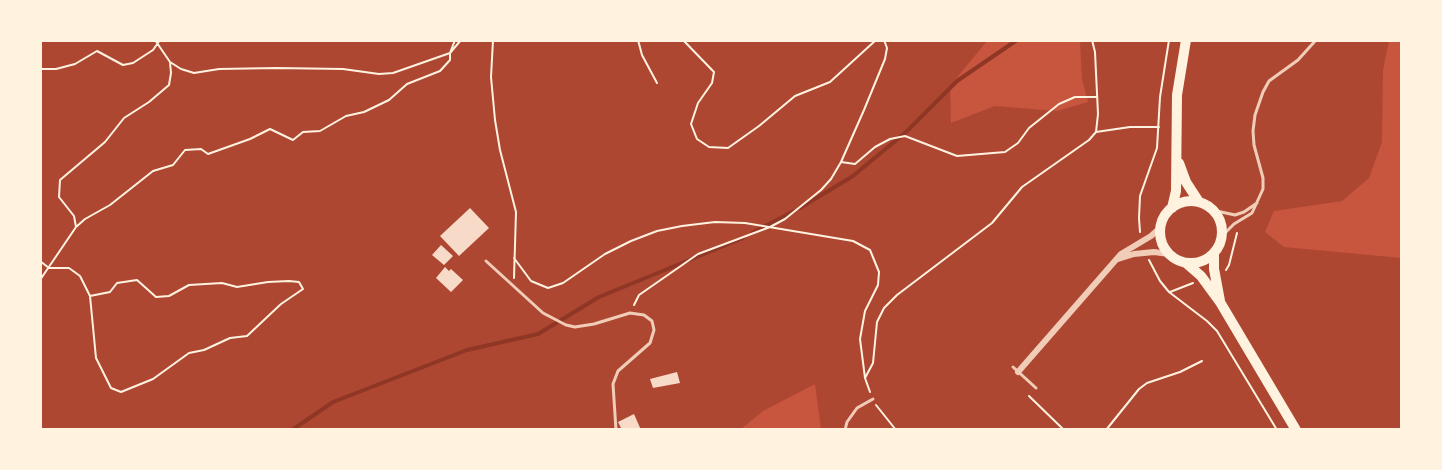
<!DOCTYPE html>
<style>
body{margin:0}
#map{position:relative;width:1442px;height:470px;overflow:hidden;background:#c8553d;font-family:"PT Sans",sans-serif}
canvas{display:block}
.frame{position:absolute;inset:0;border:42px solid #fff3e0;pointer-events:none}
</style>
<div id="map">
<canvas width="1442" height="470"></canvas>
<div class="frame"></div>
</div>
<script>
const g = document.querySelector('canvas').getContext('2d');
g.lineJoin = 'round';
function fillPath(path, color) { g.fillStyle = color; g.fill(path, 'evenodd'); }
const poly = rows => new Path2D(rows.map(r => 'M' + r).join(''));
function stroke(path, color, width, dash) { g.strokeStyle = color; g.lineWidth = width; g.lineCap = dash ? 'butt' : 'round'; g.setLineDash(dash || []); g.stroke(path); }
fillPath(poly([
 [40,41,987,41,950,86,951,123,995,106,1057,111,1088,102,1082,79,1080,41,1389,41,1383,70,1382,142,1369,178,1342,201,1274,211,1265,232,1284,247,1401,258,1401,429,821,429,815,384,763,411,741,429,41,429]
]), '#ae4732');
stroke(poly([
 [800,208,853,176,906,132,957,81,1017,40],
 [752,233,794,211],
 [292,430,333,402,467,350,538,334,599,297,743,238]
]), '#8f3625', 4);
fillPath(poly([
 [470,208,489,228,459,256,440,236],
 [441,245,453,256,444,265,432,255],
 [445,267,449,271,451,269,463,280,451,292,436,278],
 [677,372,680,383,653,388,650,379],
 [634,414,641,430,622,430,618,422]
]), '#f7dbc8');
stroke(poly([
 [455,40,450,53,461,40],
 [493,40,491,77,495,120,500,150,516,212,514,278],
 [638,40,642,55,657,83],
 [683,40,714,72,712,83,698,103,691,124,697,139,709,147,728,148,759,126,795,96,830,82,876,40],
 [40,69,56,69,75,64,97,51,123,65,133,63,153,50,160,40],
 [1096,132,1130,127,1159,127],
 [841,162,855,164,875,147,890,139,905,136,957,156,1005,152,1018,143,1029,128,1059,104,1075,97,1096,97],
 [76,227,85,219,110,205,153,171,173,165,185,150,201,149,208,154,250,139,270,129,293,140,303,132,320,131,346,116,364,112,389,100,407,84,440,71,450,60,450,53,393,73,379,74,343,69,276,68,219,69,194,73,181,69,170,62,155,40],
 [1140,232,1139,218,1140,196,1157,148,1160,97,1169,40],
 [514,258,531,281,548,288,563,283,605,254,631,241,657,231,682,226,715,222,745,223,853,241,870,250,879,272,878,285,865,311,860,339,865,378,870,392],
 [1149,260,1160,281,1169,292,1207,321,1217,331,1277,430],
 [40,261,49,268,69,268,80,276,90,296,96,358,111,388,121,392,153,379,189,353,204,350,230,338,247,336,281,304,303,289,299,282,289,281,268,282,237,287,222,283,189,285,169,296,156,297,137,280,117,283,110,292,90,296],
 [1226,270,1229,265,1237,233],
 [40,280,76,227,74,216,59,197,60,180,105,142,124,118,149,102,169,85,171,73,170,62],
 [1170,292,1193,283],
 [634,305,639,295,698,254,770,227,785,219,821,190,831,179,841,162,864,110,885,59,887,48,884,40],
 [865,378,873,363,877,322,884,308,897,295,992,223,1022,187,1089,140,1096,132,1098,114,1095,52,1092,40],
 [1029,396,1064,430],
 [876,405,896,430],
 [1106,430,1139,389,1147,383,1180,372,1202,361]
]), '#fff3e0', 2);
stroke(poly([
 [1212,210,1235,215,1244,212,1257,203],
 [1222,236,1234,224,1252,213,1263,189,1263,178,1254,145,1253,131,1255,115,1263,92,1269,81,1298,60,1316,40],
 [486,261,543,313,566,325,575,327,594,324,630,313,644,315,652,321,654,330,650,343,618,371,613,384,616,430],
 [1013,367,1036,388],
 [845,430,847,422,857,408,873,399]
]), '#f1ccb7', 3);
stroke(poly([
 [1118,259,1134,254,1154,252,1169,254],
 [1018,372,1121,254,1151,236,1161,227]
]), '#f1ccb7', 6);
stroke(poly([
 [1179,163,1186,182,1199,202],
 '1160 232a31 31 0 1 1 62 0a31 31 0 1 1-62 0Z',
 [1172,208,1176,191,1177,95,1186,40],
 [1214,253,1214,269,1220,301],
 [1186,263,1201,276,1220,302,1296,430]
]), '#fff3e0', 10);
</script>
